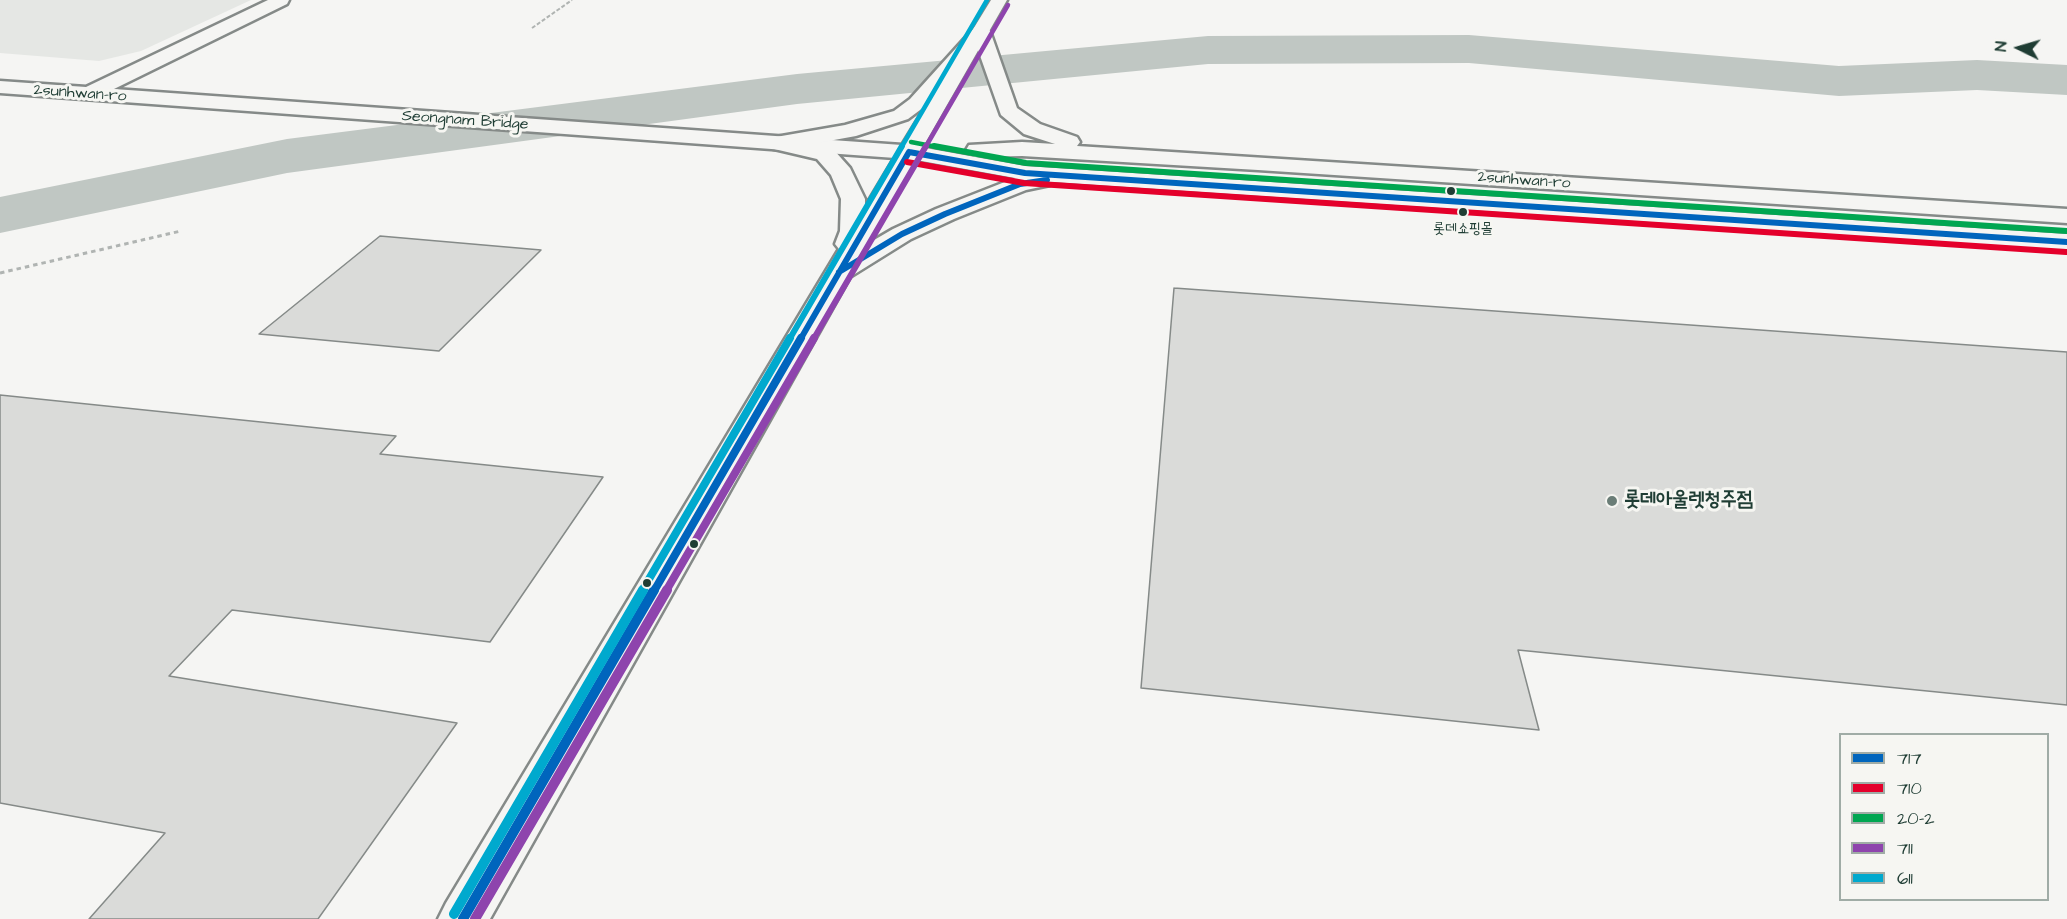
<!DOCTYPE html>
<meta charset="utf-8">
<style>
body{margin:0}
#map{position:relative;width:2067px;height:919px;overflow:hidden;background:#f5f5f3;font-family:"Architects Daughter",sans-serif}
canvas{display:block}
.legend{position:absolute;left:1839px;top:733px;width:210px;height:168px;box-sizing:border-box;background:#f6f6f2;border:2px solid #a0aca6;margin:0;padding:8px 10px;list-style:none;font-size:18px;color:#1f3d34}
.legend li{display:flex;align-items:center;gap:12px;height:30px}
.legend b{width:30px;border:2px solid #a0aca6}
.north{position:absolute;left:1989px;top:18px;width:60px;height:60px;-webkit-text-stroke:4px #f6f6f2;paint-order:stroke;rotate:275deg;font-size:16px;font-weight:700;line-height:24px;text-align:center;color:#1f3d34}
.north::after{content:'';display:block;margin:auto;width:21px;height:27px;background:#1f3d34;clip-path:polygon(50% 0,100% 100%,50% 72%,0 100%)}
</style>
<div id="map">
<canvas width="2067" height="919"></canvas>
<ul class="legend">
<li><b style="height:8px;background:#0065bd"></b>717</li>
<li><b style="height:8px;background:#e4002b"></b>710</li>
<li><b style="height:8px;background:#00a651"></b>20-2</li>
<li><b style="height:8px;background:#8e44ad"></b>711</li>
<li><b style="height:8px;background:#00a9ce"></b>611</li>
</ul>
<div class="north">N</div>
</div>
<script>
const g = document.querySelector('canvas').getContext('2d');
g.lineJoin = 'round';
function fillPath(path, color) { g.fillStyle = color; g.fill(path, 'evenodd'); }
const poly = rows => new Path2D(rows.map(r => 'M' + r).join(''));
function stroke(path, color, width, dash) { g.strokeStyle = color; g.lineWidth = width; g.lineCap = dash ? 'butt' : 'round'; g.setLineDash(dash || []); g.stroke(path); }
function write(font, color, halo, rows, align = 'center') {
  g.font = font + ' "Architects Daughter","Poor Story",sans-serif'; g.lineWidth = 6; g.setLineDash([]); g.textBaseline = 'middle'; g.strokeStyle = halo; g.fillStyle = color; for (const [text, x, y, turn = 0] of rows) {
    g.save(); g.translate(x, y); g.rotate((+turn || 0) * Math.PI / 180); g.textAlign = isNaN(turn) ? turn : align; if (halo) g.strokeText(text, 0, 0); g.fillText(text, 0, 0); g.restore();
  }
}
fillPath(poly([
 [0,0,251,0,141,51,99,61,0,53]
]), '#e5e7e4');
fillPath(poly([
 [1469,35,1839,66,1977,60,2067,65,2067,95,1977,90,1839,96,1469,63,1208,64,797,104,287,173,0,233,0,197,287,139,797,74,1208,36,1469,35]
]), '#c0c7c3');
const building = poly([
 [380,236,541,250,439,351,259,334,380,236],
 [1174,288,2067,352,2067,705,1518,650,1539,730,1141,688,1174,288],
 [0,395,396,436,380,454,603,477,490,642,232,610,169,676,457,723,318,919,89,919,165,833,0,803,0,395]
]);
fillPath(building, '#dadbd9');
stroke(building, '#858a88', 1.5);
const tertiary = poly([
 [268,0,289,0,287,4,114,89,902,145,991,0,1007,0,920,152,917,157,909,159,0,93,0,81,86,87,268,0]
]);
const secondary = poly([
 [981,26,987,27,990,31,1017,108,1040,124,1077,137,1080,142,1077,146,2067,209,2067,223,1258,170,1022,156,977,157,969,155,966,150,969,145,1022,142,1055,144,1024,134,1001,115,977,47,924,107,908,119,856,136,812,144,833,149,850,168,865,199,865,207,901,147,909,145,1025,166,2067,234,2067,250,1052,182,1050,185,1026,190,954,219,911,239,850,277,490,919,438,919,446,903,839,249,835,244,840,231,841,199,831,175,817,159,770,148,767,143,770,138,845,125,894,111,910,99,975,27,981,26],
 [916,160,1015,178,936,209,893,229,869,243,916,160]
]);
stroke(tertiary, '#858a88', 5);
stroke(secondary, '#858a88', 5);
stroke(poly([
 [532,28,572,0]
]), '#b0b4b2', 2, [4, 2]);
stroke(poly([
 [0,273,181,231]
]), '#b0b4b2', 3, [4.5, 4]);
fillPath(tertiary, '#f5f5f3');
fillPath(secondary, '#f5f5f3');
stroke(poly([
 [909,152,1025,173,2067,242],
 [839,272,902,234,945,214,1020,184,1047,180],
 [800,340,909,152]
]), '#0065bd', 6);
stroke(poly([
 [654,591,801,338]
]), '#0065bd', 8);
stroke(poly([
 [463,919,654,590]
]), '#0065bd', 10);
stroke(poly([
 [907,162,1024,183,2066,252]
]), '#e4002b', 6);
stroke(poly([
 [911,142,942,148]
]), '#00a651', 4.5);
stroke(poly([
 [934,146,1026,163,2067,231]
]), '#00a651', 6);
stroke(poly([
 [925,148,1008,5]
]), '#8e44ad', 4.5);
stroke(poly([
 [813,340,926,146]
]), '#8e44ad', 6);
stroke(poly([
 [666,591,814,338]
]), '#8e44ad', 8);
stroke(poly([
 [475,919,667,590]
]), '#8e44ad', 10);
stroke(poly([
 [901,148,987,0]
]), '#00a9ce', 4.5);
stroke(poly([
 [789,340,902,146]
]), '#00a9ce', 6);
stroke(poly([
 [642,591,790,338]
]), '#00a9ce', 8);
stroke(poly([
 [454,914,643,590]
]), '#00a9ce', 10);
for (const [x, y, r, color] of [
 [1451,191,5,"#1f3d34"],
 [1463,212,5,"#1f3d34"],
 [1612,501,6,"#6a7d77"],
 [694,544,5,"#1f3d34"],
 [647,583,5,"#1f3d34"]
]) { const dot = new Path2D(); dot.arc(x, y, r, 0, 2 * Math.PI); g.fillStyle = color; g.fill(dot); stroke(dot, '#f6f6f2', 2); }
write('15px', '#1f3d34', '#f6f6f2', [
 ["롯데쇼핑몰",1463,230]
]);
write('16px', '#1f3d34', '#f6f6f2', [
 ["2sunhwan-ro",80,94,4],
 ["Seongnam Bridge",465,121,4],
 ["2sunhwan-ro",1524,181,4]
]);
write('bold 20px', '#1f3d34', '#f6f6f2', [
 ["롯데아울렛청주점",1624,501]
], 'left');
</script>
